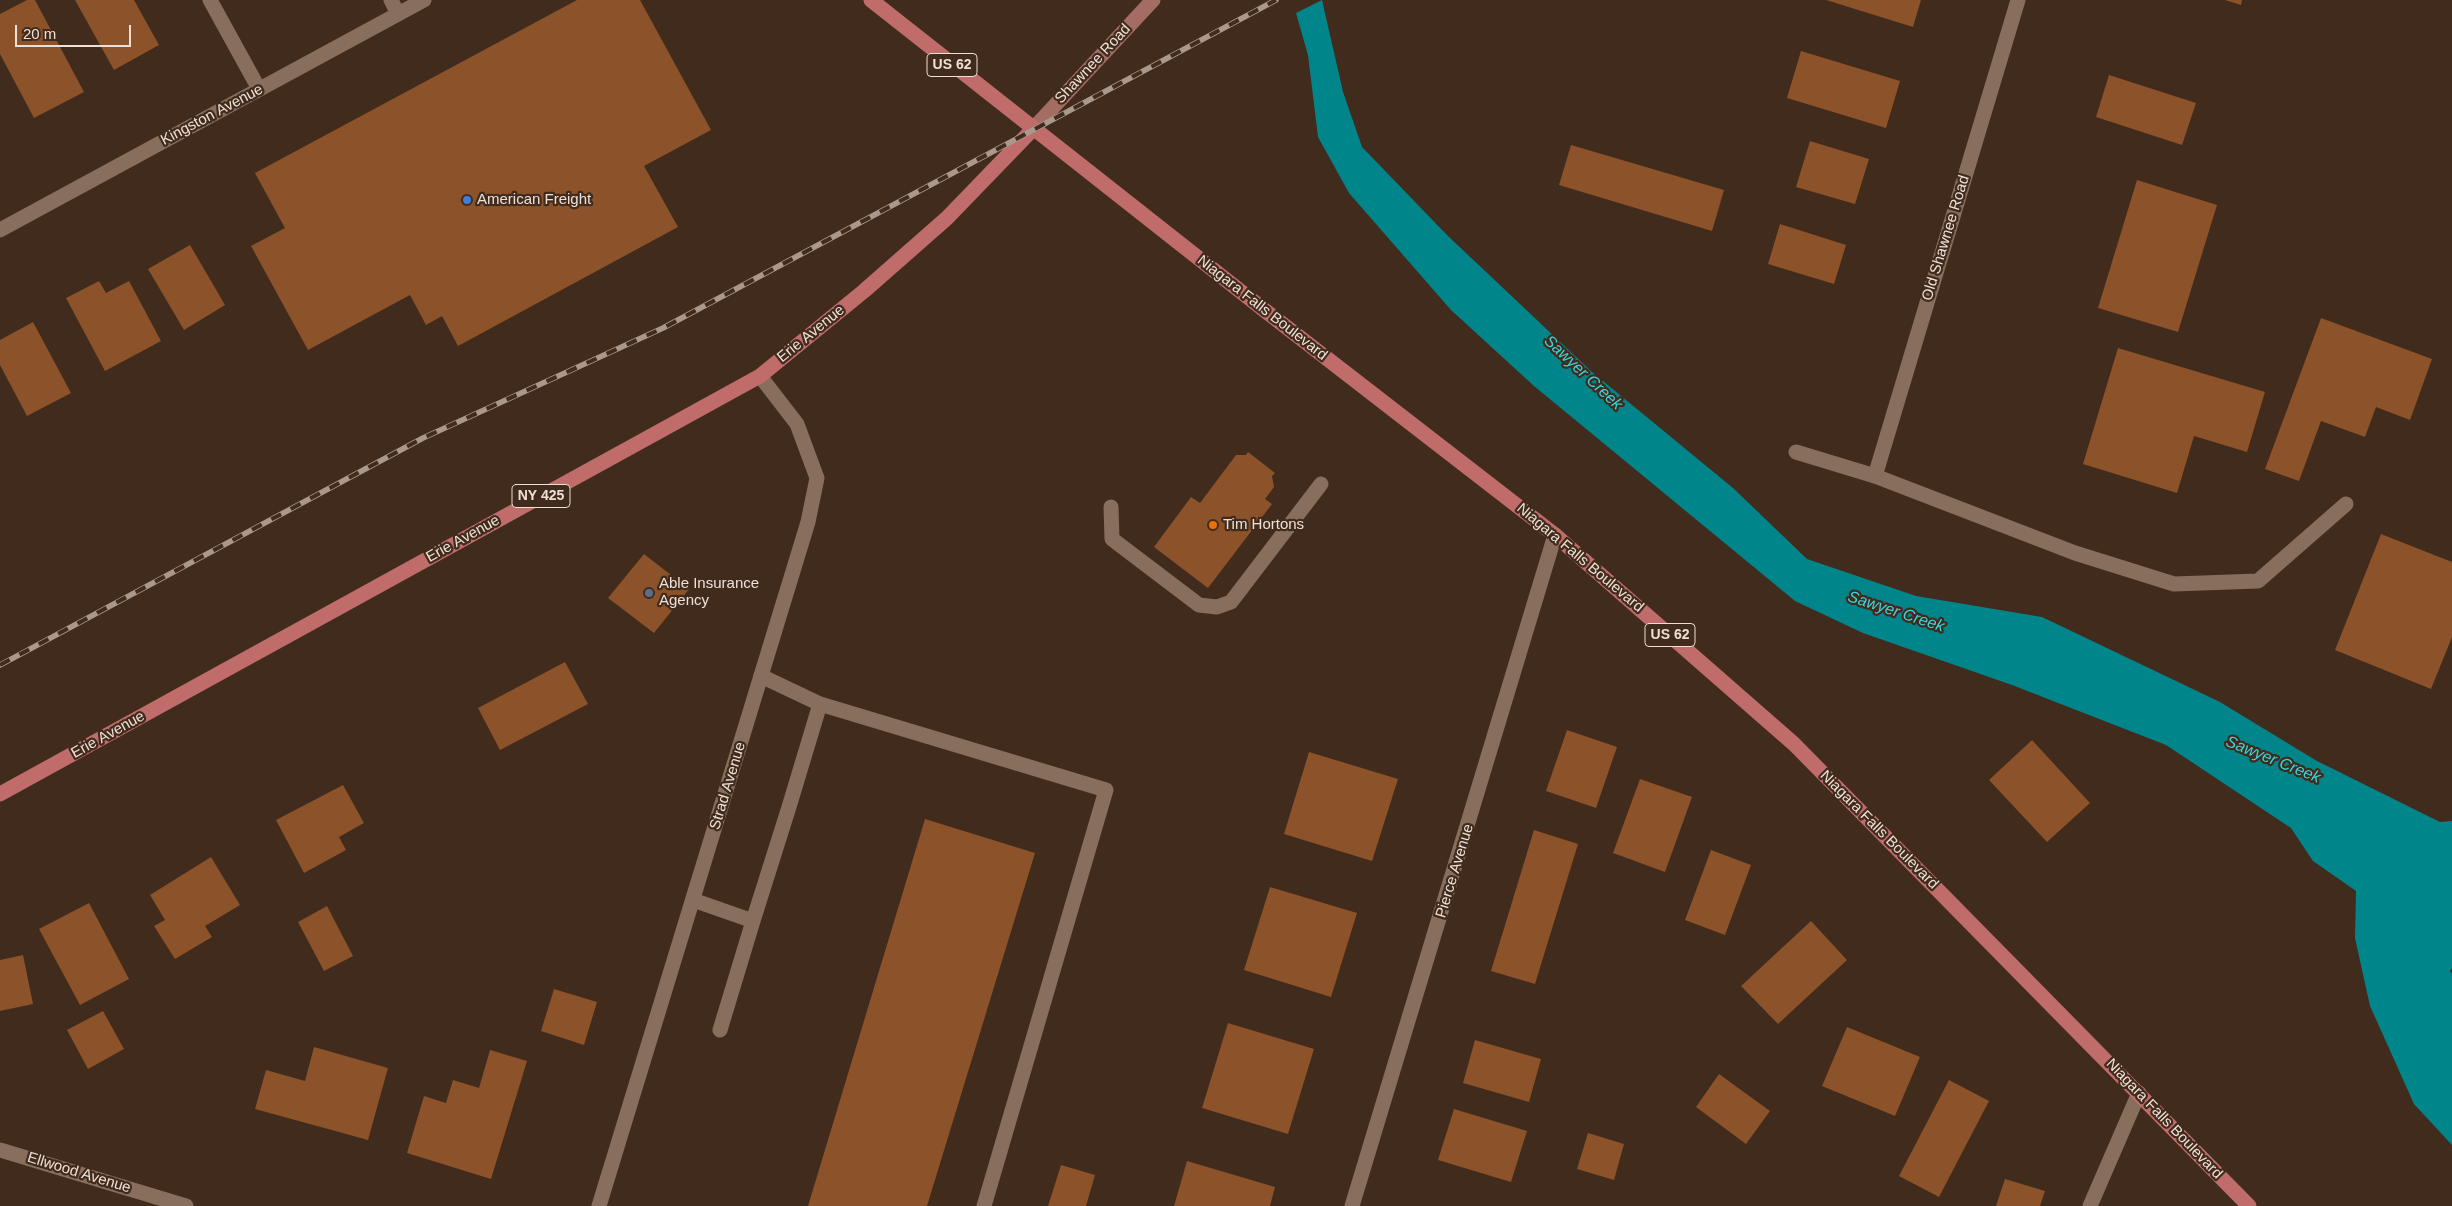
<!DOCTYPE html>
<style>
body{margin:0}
#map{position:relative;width:2452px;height:1206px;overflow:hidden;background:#412b1c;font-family:Helvetica,sans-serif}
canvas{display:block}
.scale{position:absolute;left:15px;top:25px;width:116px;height:22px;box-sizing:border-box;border:2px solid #efe0d7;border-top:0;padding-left:6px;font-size:15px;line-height:18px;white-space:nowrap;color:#efe0d7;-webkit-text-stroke:4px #412b1c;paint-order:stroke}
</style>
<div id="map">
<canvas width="2452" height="1206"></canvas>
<div class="scale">20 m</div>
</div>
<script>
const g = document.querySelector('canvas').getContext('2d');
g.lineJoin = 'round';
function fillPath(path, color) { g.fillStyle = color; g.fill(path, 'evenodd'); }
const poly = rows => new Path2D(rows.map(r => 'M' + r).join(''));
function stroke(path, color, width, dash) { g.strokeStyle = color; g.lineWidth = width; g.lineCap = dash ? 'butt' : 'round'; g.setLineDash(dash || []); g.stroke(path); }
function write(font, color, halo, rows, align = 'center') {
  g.font = font + ' Helvetica,sans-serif'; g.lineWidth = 4.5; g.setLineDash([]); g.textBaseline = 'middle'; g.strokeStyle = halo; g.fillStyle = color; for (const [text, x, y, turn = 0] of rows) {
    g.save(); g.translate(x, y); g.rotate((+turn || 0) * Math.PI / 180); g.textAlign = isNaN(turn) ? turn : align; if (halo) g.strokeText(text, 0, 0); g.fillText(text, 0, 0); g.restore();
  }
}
fillPath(poly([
 [1322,0,1343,92,1362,147,1448,236,1592,372,1733,488,1807,559,1916,596,2042,617,2220,702,2317,761,2440,822,2452,821,2452,968,2450,971,2452,974,2452,1145,2414,1104,2370,1006,2355,938,2356,891,2313,861,2291,828,2166,745,2012,685,1863,633,1795,601,1534,386,1451,310,1349,193,1318,137,1308,55,1296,13]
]), '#00858b');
fillPath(poly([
 [27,0,35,0,84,92,34,118,0,54,0,14],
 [75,0,134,0,159,45,114,70],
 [577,0,640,0,711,130,644,166,678,227,458,346,442,316,426,325,410,295,308,350,251,246,285,228,255,173],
 [1826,0,1921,0,1913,27],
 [2225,0,2242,0,2241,5],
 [1801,51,1900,81,1886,128,1787,98],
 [2109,75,2196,103,2182,145,2096,117],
 [1810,141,1869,159,1855,204,1796,187],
 [1571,145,1724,190,1712,231,1559,185],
 [2137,180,2217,205,2178,332,2098,308],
 [1780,224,1846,245,1834,284,1768,264],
 [190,245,225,305,184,330,148,269],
 [99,281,106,293,129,281,161,341,105,371,66,298],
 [2321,318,2432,359,2410,420,2376,407,2365,437,2321,421,2299,481,2265,469],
 [33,322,71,393,27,416,0,365,0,340],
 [2118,348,2265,392,2247,452,2194,436,2177,493,2083,464],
 [1248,452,1275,473,1272,476,1274,487,1265,499,1272,504,1208,588,1154,547,1191,497,1200,503,1236,455,1246,455],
 [2381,534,2452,562,2452,637,2431,689,2335,650],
 [644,554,689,589,654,633,608,598],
 [565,662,588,704,500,750,478,708],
 [1567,730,1617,747,1596,808,1546,791],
 [2032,740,2090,803,2047,842,1989,780],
 [1309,752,1398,779,1372,861,1284,834],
 [1640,779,1692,797,1665,872,1613,853],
 [343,785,364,823,339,837,346,850,304,873,276,820],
 [925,819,1035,853,927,1206,808,1206],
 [1534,830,1578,844,1535,984,1491,971],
 [1711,850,1751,865,1725,935,1685,920],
 [211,857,240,905,205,926,212,937,175,959,154,926,165,920,150,895],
 [1270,887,1357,913,1331,997,1244,970],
 [89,903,129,979,80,1005,39,929],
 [327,906,353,956,324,971,298,922],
 [1811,921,1847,960,1778,1024,1741,986],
 [23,955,33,1004,0,1011,0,960],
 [554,989,597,1002,584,1045,541,1031],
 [103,1011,124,1049,88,1069,67,1030],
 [1228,1023,1314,1049,1288,1134,1202,1108],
 [1847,1027,1920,1057,1895,1116,1822,1086],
 [1475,1040,1541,1059,1529,1102,1463,1083],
 [314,1047,388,1068,368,1140,255,1109,266,1070,305,1081],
 [490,1050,527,1061,491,1179,407,1153,424,1096,446,1103,453,1080,479,1088],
 [1719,1074,1770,1111,1746,1144,1696,1107],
 [1949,1080,1989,1101,1939,1197,1899,1176],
 [1454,1109,1527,1131,1511,1182,1438,1160],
 [1588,1133,1624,1144,1614,1180,1577,1169],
 [1187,1161,1275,1187,1270,1206,1174,1206],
 [1061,1165,1095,1175,1086,1206,1048,1206],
 [2005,1179,2045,1191,2040,1206,1996,1206]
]), '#8c5229');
stroke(poly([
 [210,0,259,89],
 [391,0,398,14],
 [1796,452,1875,476,2075,553,2174,584,2258,581,2346,504],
 [1111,507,1112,539,1199,605,1217,607,1231,602,1321,484],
 [820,704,1106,790,984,1206],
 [693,900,753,921,789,807,820,704,761,676],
 [720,1030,753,921]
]), '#876e5d', 15);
stroke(poly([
 [0,230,424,0],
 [1875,476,2018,0],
 [0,1150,186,1206],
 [599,1206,808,522,817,478,797,424,760,376],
 [1352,1206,1555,535],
 [2090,1206,2139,1093]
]), '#876e5d', 15);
stroke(poly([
 [1033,129,1153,0]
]), '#a36d64', 15);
stroke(poly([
 [871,0,1263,309,1555,535,1794,744,2249,1206],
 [0,794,760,376,864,291,947,218,1033,129]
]), '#bf6c6b', 15);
const rail = poly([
 [0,665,423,438,663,328,1276,0]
]);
stroke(rail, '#aa988d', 5.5);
stroke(rail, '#412b1c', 4, [11]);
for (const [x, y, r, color] of [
 [467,200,5,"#3f7fe0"],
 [1213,525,5,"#e8710a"],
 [649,593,5,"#5c6f8a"]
]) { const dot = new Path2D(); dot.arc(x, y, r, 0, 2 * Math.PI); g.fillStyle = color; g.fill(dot); stroke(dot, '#412b1c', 2); }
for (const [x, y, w] of [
 [952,65,50],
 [541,496,58],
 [1670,635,50]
]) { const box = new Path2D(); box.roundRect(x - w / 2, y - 11.5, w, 23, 4); g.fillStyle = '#412b1c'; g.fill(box); stroke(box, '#efe0d7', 1); }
write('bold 14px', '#efe0d7', null, [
 ["US 62",952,65],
 ["NY 425",541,496],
 ["US 62",1670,635]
]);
write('15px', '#efe0d7', '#412b1c', [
 ["Shawnee Road",1093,64,-47],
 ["Kingston Avenue",212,115,-28],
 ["Old Shawnee Road",1946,238,-73],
 ["Niagara Falls Boulevard",1262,308,38],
 ["Erie Avenue",811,334,-39],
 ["Erie Avenue",463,539,-29],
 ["Niagara Falls Boulevard",1580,558,40],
 ["Erie Avenue",108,735,-29],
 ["Strad Avenue",728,786,-73],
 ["Niagara Falls Boulevard",1879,830,45],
 ["Pierce Avenue",1455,871,-73],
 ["Niagara Falls Boulevard",2164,1119,46],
 ["Ellwood Avenue",79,1173,17]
]);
write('15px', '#efe0d7', '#412b1c', [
 ["American Freight",477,200],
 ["Tim Hortons",1223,525],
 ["Able Insurance",659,584],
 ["Agency",659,601]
], 'left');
write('italic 16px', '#37d7de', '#412b1c', [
 ["Sawyer Creek",1583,373,43],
 ["Sawyer Creek",1896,612,18],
 ["Sawyer Creek",2273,760,22]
]);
</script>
